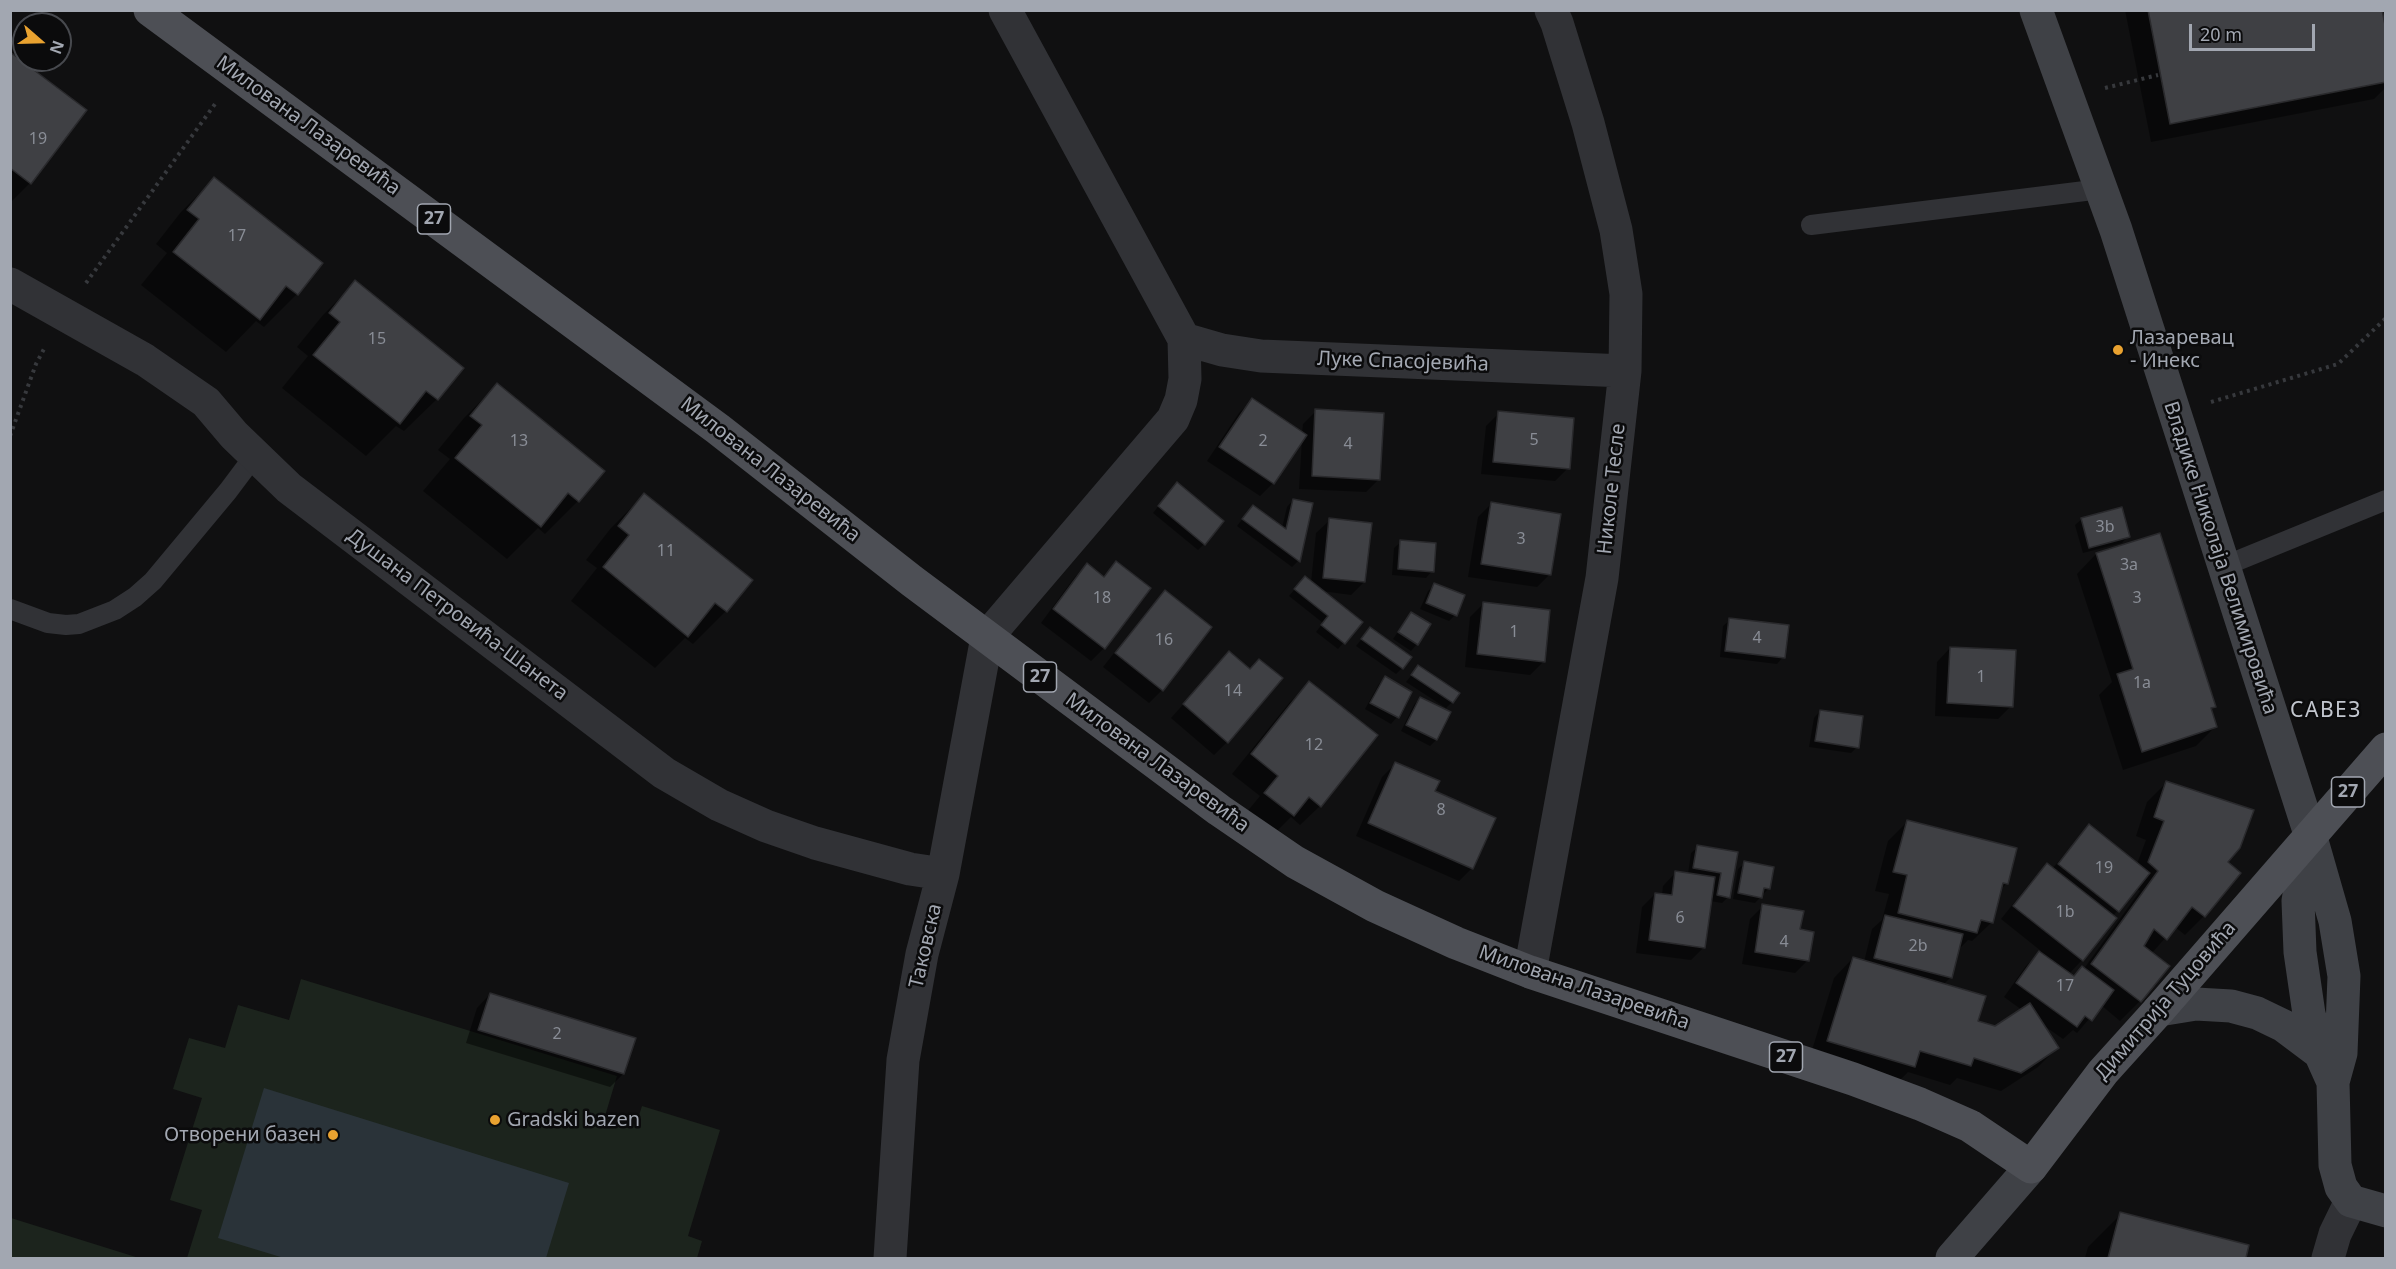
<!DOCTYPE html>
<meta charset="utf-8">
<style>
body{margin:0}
#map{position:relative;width:2396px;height:1269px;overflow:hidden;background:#101011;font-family:"Noto Sans",sans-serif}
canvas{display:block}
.frame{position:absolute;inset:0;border:12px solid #a2a7b1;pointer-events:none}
.north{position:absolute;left:12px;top:12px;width:60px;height:60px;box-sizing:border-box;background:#0b0b0c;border:2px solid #47494e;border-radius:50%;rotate:110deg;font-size:16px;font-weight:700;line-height:24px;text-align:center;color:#a2a7b1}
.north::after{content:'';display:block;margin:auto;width:21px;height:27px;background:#e9a230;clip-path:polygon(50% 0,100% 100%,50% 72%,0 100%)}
.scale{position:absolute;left:2189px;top:24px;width:126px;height:27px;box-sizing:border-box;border:3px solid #a2a7b1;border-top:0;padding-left:8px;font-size:18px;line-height:21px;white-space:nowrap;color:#a2a7b1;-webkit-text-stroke:4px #0b0b0c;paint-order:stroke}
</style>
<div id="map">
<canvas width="2396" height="1269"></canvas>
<div class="frame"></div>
<div class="north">N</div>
<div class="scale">20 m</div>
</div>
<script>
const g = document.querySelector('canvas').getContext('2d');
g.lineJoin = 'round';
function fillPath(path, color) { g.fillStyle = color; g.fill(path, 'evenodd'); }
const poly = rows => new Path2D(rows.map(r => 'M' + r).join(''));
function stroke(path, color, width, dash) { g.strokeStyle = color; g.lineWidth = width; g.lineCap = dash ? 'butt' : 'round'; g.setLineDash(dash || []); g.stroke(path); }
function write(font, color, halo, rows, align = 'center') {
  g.font = font + ' "Noto Sans",sans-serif'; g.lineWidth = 5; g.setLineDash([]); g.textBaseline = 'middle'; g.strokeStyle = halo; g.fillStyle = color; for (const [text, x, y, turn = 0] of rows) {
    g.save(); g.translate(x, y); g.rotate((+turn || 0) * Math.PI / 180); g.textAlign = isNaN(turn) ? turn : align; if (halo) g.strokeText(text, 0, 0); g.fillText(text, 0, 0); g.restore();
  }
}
fillPath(poly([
 [301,979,617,1076,605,1116,636,1125,642,1106,720,1130,688,1236,702,1241,697,1258,187,1258,202,1210,170,1200,202,1098,173,1089,189,1038,225,1048,238,1005,289,1020],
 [11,1218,139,1258,11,1258]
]), '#1c241d');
fillPath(poly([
 [264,1088,569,1183,546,1258,284,1258,218,1238]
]), '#2a3339');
fillPath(poly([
 [2125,10,2380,10,2386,38,2386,87,2374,99,2151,142],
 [10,54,30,183,10,203],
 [214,179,321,263,297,294,264,327,256,321,226,352,141,285,167,253,156,244,181,212],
 [356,282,437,399,404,431,396,426,366,456,282,388,308,356,297,347,323,315],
 [497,385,603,471,578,501,545,534,538,528,507,559,423,491,450,459,438,450,464,418],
 [1252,400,1302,434,1303,424,1316,411,1379,479,1366,492,1299,489,1302,439,1273,483,1260,496,1207,461,1239,413],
 [1499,413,1568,468,1555,481,1481,474,1486,426],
 [1171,490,1204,544,1198,550,1153,513],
 [644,495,751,581,726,611,693,644,685,638,655,668,571,601,597,568,586,560,611,528],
 [1293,500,1311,504,1298,561,1292,567,1237,526,1247,513,1282,528,1287,507],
 [1491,504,1550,574,1537,587,1468,577,1478,517],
 [2082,519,2128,536,2122,543,2083,553,2075,525],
 [1330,520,1364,582,1351,595,1322,591,1361,623,1338,649,1316,632,1323,623,1289,596,1299,584,1311,583,1316,533],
 [2159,535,2214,706,2210,710,2215,727,2196,746,2123,770,2099,695,2112,682,2077,574,2096,554],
 [1401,542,1432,571,1426,578,1392,575,1394,548],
 [1116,563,1104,648,1091,661,1041,623,1074,578,1087,565,1102,577],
 [1435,585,1455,615,1449,621,1420,609,1428,591],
 [1165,592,1162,690,1149,703,1103,667,1152,605],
 [1483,604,1549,611,1543,662,1530,675,1465,667,1470,617],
 [1411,613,1417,644,1411,651,1393,639],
 [1730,620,1783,657,1777,664,1720,657,1723,626],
 [1370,629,1402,668,1396,674,1356,646],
 [1950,648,2011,706,1998,719,1935,716,1937,662],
 [1229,653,1227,742,1214,755,1171,718],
 [1418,667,1452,702,1446,708,1406,682],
 [1385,678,1410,693,1397,717,1391,724,1365,709,1379,684],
 [1310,683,1376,736,1320,806,1300,825,1291,817,1273,835,1246,813,1260,796,1232,774,1290,702],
 [1420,698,1436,740,1430,746,1401,731,1414,705],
 [1820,711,1857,747,1851,753,1809,747,1814,718],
 [1395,764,1472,868,1459,881,1356,836,1382,777],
 [2167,782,2225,862,2204,916,2185,935,2175,927,2151,954,2168,966,2140,1001,2120,1021,2101,1005,2077,1033,2073,1030,2063,1039,2043,1025,2057,1048,2038,1067,2001,1091,1957,1078,1950,1085,1908,1072,1895,1085,1809,1060,1834,978,1853,958,1864,962,1872,929,1882,920,1889,894,1875,891,1888,841,1907,822,2016,849,2006,884,2000,890,1992,922,1972,941,1968,940,1957,951,1951,977,1943,985,1976,1022,1995,1028,2022,1010,2004,997,2026,966,2041,951,2001,919,2034,878,2047,865,2052,869,2089,826,2137,864,2146,840,2136,836,2147,802],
 [2136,888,2140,891,2083,970,2073,977,2069,974,2082,960,2112,917],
 [1698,847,1736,854,1728,897,1722,903,1710,901,1704,947,1691,960,1636,953,1642,907,1655,894,1662,895,1663,886,1676,872,1688,874,1691,853],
 [1745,863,1769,888,1755,903,1733,899,1738,869],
 [1763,906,1798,930,1808,960,1795,973,1742,964,1750,919],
 [490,994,623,1074,610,1087,466,1043,477,1008],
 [2121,1214,2247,1246,2244,1258,2085,1258,2088,1247]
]), '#0007');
const building = poly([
 [2148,10,2382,10,2386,30,2386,82,2170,124,2148,10],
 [10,52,87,110,31,184,10,168,10,52],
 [214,177,323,263,298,295,286,286,260,320,173,252,199,219,187,210,214,177],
 [355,280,464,368,438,400,426,391,400,424,313,355,340,322,329,313,355,280],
 [497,383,605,471,579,502,568,493,541,527,455,458,482,425,470,416,497,383],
 [1252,398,1307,435,1274,484,1219,447,1252,398],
 [1315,409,1384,413,1380,480,1312,476,1315,409],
 [1498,411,1574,418,1570,469,1493,462,1498,411],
 [1177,482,1224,521,1205,545,1158,506,1177,482],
 [644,493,753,580,727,612,715,603,688,637,603,567,629,535,618,526,644,493],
 [1293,499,1313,503,1300,562,1242,519,1253,505,1286,529,1293,499],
 [1491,502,1561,514,1551,575,1481,564,1491,502],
 [2122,507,2130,537,2089,548,2081,518,2122,507],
 [1329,518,1372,523,1365,582,1323,578,1329,518],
 [2160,533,2216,707,2211,708,2217,727,2142,752,2117,674,2133,669,2096,553,2160,533],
 [1400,540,1436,543,1434,572,1398,569,1400,540],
 [1116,561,1151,588,1105,649,1053,609,1087,563,1104,577,1116,561],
 [1305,576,1363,622,1345,644,1321,625,1328,616,1294,589,1305,576],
 [1434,583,1465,595,1457,616,1426,603,1434,583],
 [1165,590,1212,627,1163,691,1115,653,1165,590],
 [1483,602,1550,610,1545,662,1477,654,1483,602],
 [1411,612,1431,624,1418,645,1398,632,1411,612],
 [1729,618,1789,625,1785,658,1725,651,1729,618],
 [1370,627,1412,657,1403,669,1361,639,1370,627],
 [1950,647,2016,650,2013,707,1947,703,1950,647],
 [1229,651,1250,669,1259,659,1283,678,1228,743,1183,704,1229,651],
 [1418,665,1460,693,1453,703,1411,675,1418,665],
 [1385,676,1412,692,1399,718,1370,703,1385,676],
 [1309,681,1378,735,1321,807,1309,797,1294,816,1264,793,1278,776,1251,754,1309,681],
 [1420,697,1451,712,1437,740,1406,725,1420,697],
 [1820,710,1863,716,1859,748,1815,741,1820,710],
 [1395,762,1440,781,1435,791,1496,818,1473,869,1368,823,1395,762],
 [2166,781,2254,810,2240,848,2228,862,2241,873,2205,917,2192,907,2167,940,2154,929,2144,946,2170,966,2141,1002,2091,964,2158,871,2148,862,2164,821,2154,817,2166,781],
 [1907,820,2017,848,2008,884,2003,883,1993,923,1981,920,1977,933,1898,913,1907,875,1893,872,1907,820],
 [2089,824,2150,873,2119,912,2058,864,2089,824],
 [1697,845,1738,852,1730,898,1717,895,1721,873,1693,868,1697,845],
 [1744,861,1774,867,1770,889,1764,888,1762,898,1738,893,1744,861],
 [2047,863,2117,918,2083,961,2013,906,2047,863],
 [1675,871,1715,877,1705,948,1649,940,1655,893,1672,895,1675,871],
 [1762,904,1804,911,1800,929,1814,932,1809,961,1755,952,1762,904],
 [1885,915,1963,934,1952,978,1874,958,1885,915],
 [2039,951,2074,976,2082,966,2114,990,2092,1021,2085,1016,2077,1027,2016,983,2039,951],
 [1853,957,1986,996,1978,1021,1995,1026,2030,1003,2059,1048,2021,1073,1974,1058,1971,1066,1920,1051,1915,1067,1827,1041,1853,957],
 [490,993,636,1038,624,1074,478,1030,490,993],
 [2120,1212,2249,1245,2246,1258,2108,1258,2120,1212]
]);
fillPath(building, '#3f4044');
stroke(building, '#2a2a2d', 1.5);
stroke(poly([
 [2105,88,2158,75],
 [86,283,215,104],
 [2211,402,2338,364,2386,318],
 [10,436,36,364,45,347]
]), '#37393d', 4, [3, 4.5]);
stroke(poly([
 [1811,225,2101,189],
 [2222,567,2386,500],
 [10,609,48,623,66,625,79,624,115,610,135,597,153,581,228,491,255,455]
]), '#313236', 20);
stroke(poly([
 [1005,10,1184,339],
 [10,284,145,360,206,402,234,435,289,488,664,773,719,805,766,826,815,843,910,869,943,874],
 [1530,972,1602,578,1625,371,1626,294,1616,230,1588,123,1557,23,1551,10],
 [890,1258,903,1060,922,954,943,874,987,637,1173,419,1181,400,1185,379,1184,339,1222,350,1261,356,1625,371],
 [2328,1258,2335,1234,2351,1201]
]), '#313236', 33);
stroke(poly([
 [2036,10,2116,230,2310,834,2335,921,2344,976,2341,1053,2333,1082,2335,1165,2341,1187,2351,1201,2386,1211],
 [2308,841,2298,901,2300,952,2309,1014,2320,1053,2333,1082],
 [2159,1010,2196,1004,2231,1006,2257,1013,2284,1026,2320,1053],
 [1952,1258,2031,1167]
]), '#3f4146', 33);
stroke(poly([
 [150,10,718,429,912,581,1219,810,1295,862,1375,906,1456,943,1530,972,1853,1079,1920,1104,1970,1126,2031,1167,2103,1072,2159,1010,2386,749]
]), '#4d4f55', 33);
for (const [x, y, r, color] of [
 [2118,350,6,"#e9a230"],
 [495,1120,6,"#e9a230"],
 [333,1135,6,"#e9a230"]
]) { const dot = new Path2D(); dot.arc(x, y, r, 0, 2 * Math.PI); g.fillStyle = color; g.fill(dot); stroke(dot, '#0b0b0c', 2); }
write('16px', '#898d96', null, [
 ["19",38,139],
 ["17",237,236],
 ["15",377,339],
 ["5",1534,440],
 ["13",519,441],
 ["2",1263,441],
 ["4",1348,444],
 ["3b",2105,527],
 ["3",1521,539],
 ["11",666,551],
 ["3a",2129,565],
 ["18",1102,598],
 ["3",2137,598],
 ["1",1514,632],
 ["4",1757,638],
 ["16",1164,640],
 ["1",1981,677],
 ["1a",2142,683],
 ["14",1233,691],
 ["12",1314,745],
 ["8",1441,810],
 ["19",2104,868],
 ["1b",2065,912],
 ["6",1680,918],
 ["4",1784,942],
 ["2b",1918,946],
 ["17",2065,986],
 ["2",557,1034]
]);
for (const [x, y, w] of [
 [434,219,33],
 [1040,677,33],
 [2348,792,33],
 [1786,1057,33]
]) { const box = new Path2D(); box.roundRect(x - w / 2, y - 15, w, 30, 4.5); g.fillStyle = '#0b0b0c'; g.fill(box); stroke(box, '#a2a7b1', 1.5); }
write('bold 18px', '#a2a7b1', null, [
 ["27",434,219],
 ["27",1040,677],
 ["27",2348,792],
 ["27",1786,1057]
]);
write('20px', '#a2a7b1', '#0b0b0c', [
 ["Милована Лазаревића",308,126,36],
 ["Луке Спасојевића",1403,362,2],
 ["Милована Лазаревића",770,470,38],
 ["Николе Тесле",1612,489,-84],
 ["Владике Николаја Велимировића",2220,558,72],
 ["Душана Петровића-Шанета",457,615,37],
 ["Милована Лазаревића",1157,763,36],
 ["Таковска",926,946,-77],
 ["Милована Лазаревића",1584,988,19],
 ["Димитрија Туцовића",2166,1001,-49]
]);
write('20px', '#a2a7b1', '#0b0b0c', [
 ["Лазаревац",2130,338],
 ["- Инекс",2130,361],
 ["Gradski bazen",507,1120],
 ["Отворени базен",321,1135,"right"]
], 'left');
g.letterSpacing = '1.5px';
write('21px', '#c2c6ce', '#0b0b0c', [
 ["САВЕЗ",2326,711]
]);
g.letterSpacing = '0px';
</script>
